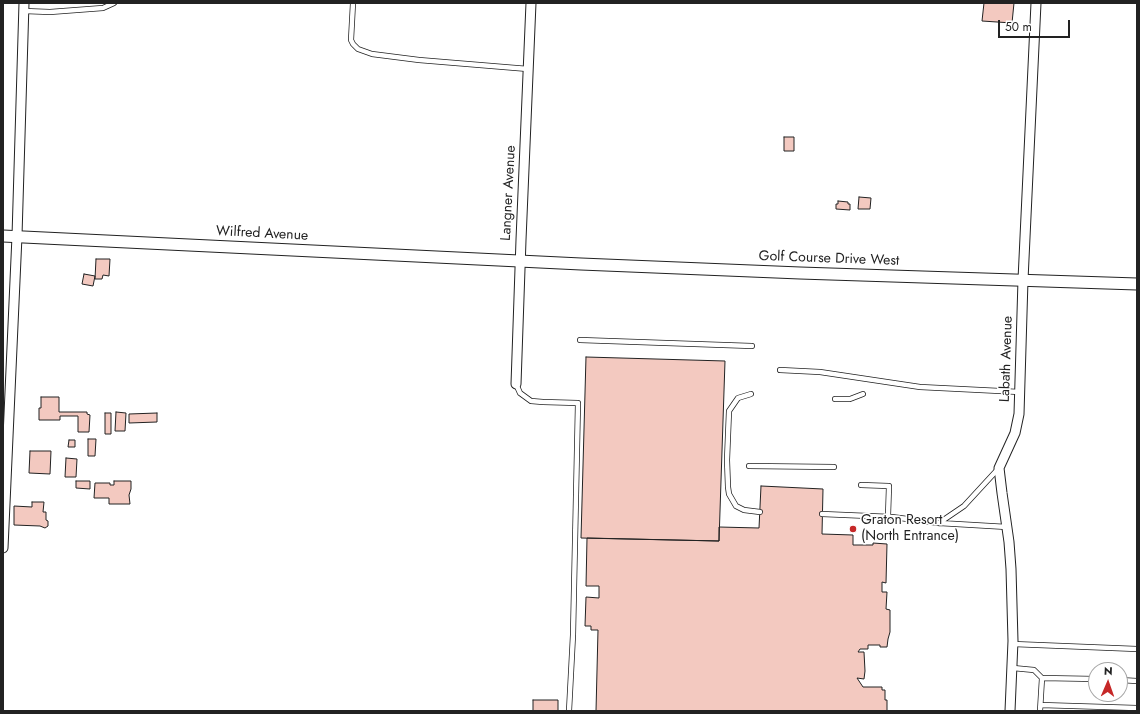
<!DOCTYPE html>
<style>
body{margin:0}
#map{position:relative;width:1140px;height:714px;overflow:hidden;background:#fff;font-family:Jost,sans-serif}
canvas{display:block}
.frame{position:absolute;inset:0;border:4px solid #222;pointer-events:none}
.north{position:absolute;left:1088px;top:662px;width:40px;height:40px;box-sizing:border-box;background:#fff;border:1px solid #a7a7a7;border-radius:50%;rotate:2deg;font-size:11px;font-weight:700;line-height:16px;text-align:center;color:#222}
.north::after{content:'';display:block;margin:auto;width:14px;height:18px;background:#c62828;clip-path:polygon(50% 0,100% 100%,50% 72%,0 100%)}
.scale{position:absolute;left:998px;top:20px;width:72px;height:18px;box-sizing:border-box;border:2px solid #222;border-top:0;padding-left:5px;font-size:12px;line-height:14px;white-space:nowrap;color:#222;-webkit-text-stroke:3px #fff;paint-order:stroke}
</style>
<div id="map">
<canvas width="1140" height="714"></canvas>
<div class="frame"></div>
<div class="north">N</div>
<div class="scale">50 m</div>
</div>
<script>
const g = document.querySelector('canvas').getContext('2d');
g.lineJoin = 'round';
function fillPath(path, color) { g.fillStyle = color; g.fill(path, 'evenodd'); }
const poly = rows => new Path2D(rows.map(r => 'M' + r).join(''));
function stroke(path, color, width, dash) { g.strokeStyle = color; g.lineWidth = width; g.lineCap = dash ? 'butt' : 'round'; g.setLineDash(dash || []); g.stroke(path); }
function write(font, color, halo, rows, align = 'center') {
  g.font = font + ' Jost,sans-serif'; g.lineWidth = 3; g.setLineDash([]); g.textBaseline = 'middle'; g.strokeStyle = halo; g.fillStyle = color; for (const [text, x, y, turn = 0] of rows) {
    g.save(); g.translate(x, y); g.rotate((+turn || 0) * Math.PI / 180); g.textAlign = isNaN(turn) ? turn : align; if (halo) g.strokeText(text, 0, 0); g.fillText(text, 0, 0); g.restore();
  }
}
const building = poly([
 [984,3,1014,3,1012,23,982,21,984,3],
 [784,137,794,137,794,151,784,151,784,137],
 [859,197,871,198,870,209,858,209,859,197],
 [838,201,848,202,848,204,850,204,850,210,836,209,836,204,838,204,838,201],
 [96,259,110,259,109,276,103,275,102,279,95,279,96,259],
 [84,274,95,276,93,286,82,284,84,274],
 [586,357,725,361,719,541,581,538,586,357],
 [41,397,59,397,59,412,87,412,87,414,90,415,89,432,78,432,78,416,60,416,60,420,39,420,39,408,41,408,41,397],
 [116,412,126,413,125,431,115,431,116,412],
 [105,413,111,413,111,434,105,434,105,413],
 [157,413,157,422,129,423,129,414,157,413],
 [88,439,96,439,95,456,88,456,88,439],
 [69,440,75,440,75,447,68,447,69,440],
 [30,451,51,451,50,474,29,473,30,451],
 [66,458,77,459,76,477,65,477,66,458],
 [76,481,90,481,90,489,76,488,76,481],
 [114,481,131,481,131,489,129,495,130,504,109,504,109,498,94,498,95,483,110,483,110,485,114,485,114,481],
 [761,486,823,489,822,534,853,535,853,545,873,545,873,543,887,544,886,583,882,582,882,592,887,592,886,609,890,610,890,632,888,639,887,647,880,647,880,645,868,645,868,649,860,649,858,652,864,652,865,671,864,679,857,678,863,687,882,687,882,690,885,690,885,700,887,700,887,711,596,711,598,630,591,630,591,626,585,626,586,597,599,598,599,586,586,586,587,538,719,541,719,527,759,528,761,486],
 [32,502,44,502,43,512,46,512,46,520,48,521,48,526,45,528,40,526,14,525,14,506,32,507,32,502],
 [533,700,558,700,558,711,533,711,533,700]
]);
fillPath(building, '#f3c9c0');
stroke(building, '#222', 1);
const service = poly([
 [353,3,351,40,353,44,358,49,372,54,419,60,528,69],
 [24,11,50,12,103,8,114,3],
 [580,340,752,346],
 [780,370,820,372,920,387,1020,392],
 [516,384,520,393,531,401,543,402,578,403,573,635,569,711],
 [751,394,738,398,729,411,727,460,728,487,729,494,736,506,744,510,760,512],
 [835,399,850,399,863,394],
 [749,466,834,467],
 [861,485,889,486,888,516],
 [822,514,892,517,939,523,1007,527],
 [939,523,964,506,999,468],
 [1013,644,1137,649],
 [1013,668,1034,670,1042,678,1096,679],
 [1120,680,1137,681],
 [1041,705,1137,708],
 [1040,711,1042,678]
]);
const minor = poly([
 [516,384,521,240,531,3],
 [3,548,17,236,24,3],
 [1010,711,1013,641,1011,569,1009,542,1002,493,999,468,1015,433,1019,414,1023,280,1036,3]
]);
const tertiary = poly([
 [3,236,581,264,800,273,1137,284]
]);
stroke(service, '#222', 6);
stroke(minor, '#222', 11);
stroke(tertiary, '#222', 13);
stroke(service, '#fff', 4.5);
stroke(minor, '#fff', 9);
stroke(tertiary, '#fff', 11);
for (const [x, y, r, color] of [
 [853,529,4,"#c62828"]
]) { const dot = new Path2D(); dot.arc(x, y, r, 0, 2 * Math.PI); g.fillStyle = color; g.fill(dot); stroke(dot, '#fff', 1.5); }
write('14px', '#222', '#fff', [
 ["Langner Avenue",509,193,-87],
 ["Wilfred Avenue",262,234,3],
 ["Golf Course Drive West",829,259,2],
 ["Labath Avenue",1007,359,-88]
]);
write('14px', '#222', '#fff', [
 ["Graton Resort",861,521],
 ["(North Entrance)",861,537]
], 'left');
</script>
